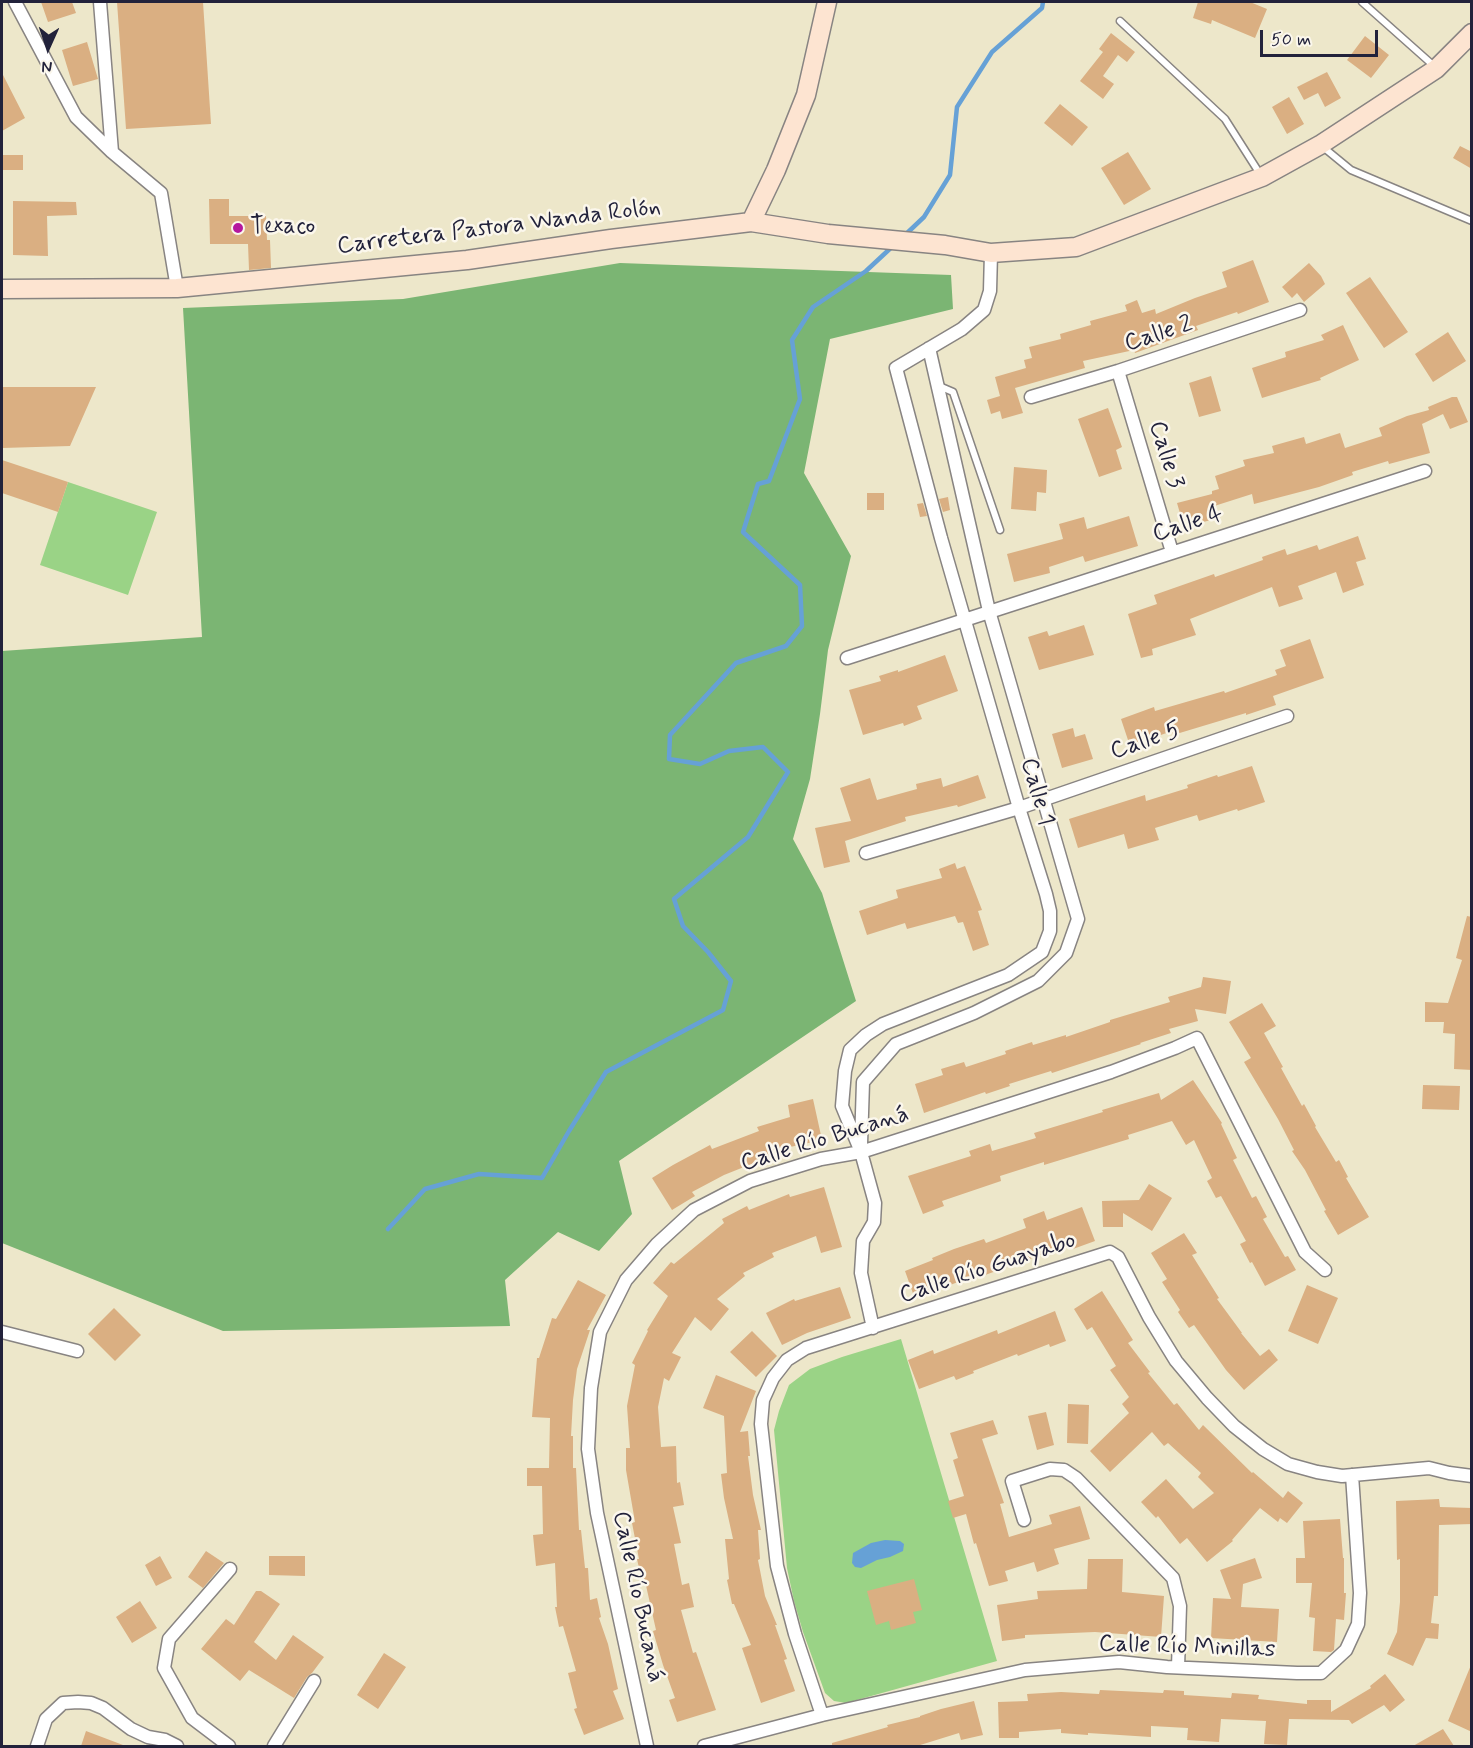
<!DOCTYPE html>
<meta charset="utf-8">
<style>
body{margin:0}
#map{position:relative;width:1473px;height:1748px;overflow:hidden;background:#ede7ca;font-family:Mynerve,sans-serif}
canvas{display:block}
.frame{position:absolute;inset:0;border:3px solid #22223b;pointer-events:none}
.north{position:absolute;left:18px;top:18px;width:60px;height:60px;-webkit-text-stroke:4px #fbf7ec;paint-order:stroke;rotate:183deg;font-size:16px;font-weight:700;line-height:24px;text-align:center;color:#22223b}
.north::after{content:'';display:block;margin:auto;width:21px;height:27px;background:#22223b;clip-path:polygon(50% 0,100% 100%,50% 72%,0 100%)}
.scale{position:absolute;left:1260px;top:30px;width:118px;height:27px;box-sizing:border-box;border:3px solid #22223b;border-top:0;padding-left:8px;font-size:18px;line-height:21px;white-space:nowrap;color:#22223b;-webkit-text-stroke:4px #fbf7ec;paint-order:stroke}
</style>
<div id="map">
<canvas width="1473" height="1748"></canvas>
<div class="frame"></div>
<div class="north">N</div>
<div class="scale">50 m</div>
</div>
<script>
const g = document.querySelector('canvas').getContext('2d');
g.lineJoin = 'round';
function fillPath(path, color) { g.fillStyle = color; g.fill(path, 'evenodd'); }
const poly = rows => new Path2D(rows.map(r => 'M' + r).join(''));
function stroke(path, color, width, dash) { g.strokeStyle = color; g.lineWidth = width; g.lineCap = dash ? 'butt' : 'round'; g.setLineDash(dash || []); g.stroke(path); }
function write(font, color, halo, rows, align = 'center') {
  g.font = font + ' Mynerve,sans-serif'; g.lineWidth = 5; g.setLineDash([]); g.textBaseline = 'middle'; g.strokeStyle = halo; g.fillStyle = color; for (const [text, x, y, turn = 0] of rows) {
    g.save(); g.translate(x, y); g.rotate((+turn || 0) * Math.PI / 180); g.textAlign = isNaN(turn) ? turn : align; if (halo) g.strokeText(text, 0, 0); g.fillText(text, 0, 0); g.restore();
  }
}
fillPath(poly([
 [68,482,157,512,128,595,40,565],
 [901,1339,997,1661,846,1703,834,1701,825,1693,803,1632,794,1601,787,1568,774,1430,779,1411,789,1385,810,1369,842,1357]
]), '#9ad386');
fillPath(poly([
 [620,263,951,275,953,309,830,339,804,473,851,556,828,650,820,714,810,779,793,839,822,893,856,1001,619,1161,632,1214,599,1251,558,1232,505,1280,510,1326,223,1331,2,1243,2,651,202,637,183,308,403,299]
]), '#7bb573');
fillPath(poly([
 [885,1540,900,1541,904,1544,903,1551,890,1557,877,1560,861,1568,855,1567,852,1563,853,1553,871,1543]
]), '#66a1d6');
stroke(poly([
 [905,235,924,217,950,175,957,107,992,52,1042,8,1043,2],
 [388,1229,425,1189,479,1174,542,1178,569,1131,606,1072,723,1010,731,981,708,952,683,926,674,899,748,837,788,772,763,747,729,751,700,764,669,759,670,735,736,663,786,646,802,626,800,585,743,532,758,484,769,481,800,399,792,340,813,307,866,271,894,245]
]), '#66a1d6', 4.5);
fillPath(poly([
 [41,2,72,2,76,13,48,22],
 [117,2,203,2,211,124,126,129],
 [1198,2,1250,2,1267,9,1255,38,1212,20,1211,24,1193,18],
 [1111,33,1135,52,1127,62,1118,55,1103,76,1114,84,1103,99,1080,81,1103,52,1099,49],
 [1365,36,1389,55,1371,78,1347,60],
 [87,42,98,79,73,86,62,50],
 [1327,72,1341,98,1325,107,1318,93,1304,100,1297,87],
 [2,73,25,118,2,131],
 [1289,97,1304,124,1287,134,1272,107],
 [1060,104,1088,127,1072,146,1044,123],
 [1460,146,1472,152,1472,169,1453,158],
 [1128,152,1151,189,1124,205,1101,168],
 [2,155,23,155,23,170,2,170],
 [209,199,229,199,229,216,266,216,267,240,270,240,271,268,249,270,248,244,210,244],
 [13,201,76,202,77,215,47,216,48,256,13,255],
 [1253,260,1269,302,1238,314,1237,312,1196,326,1198,330,1135,353,1134,350,1083,361,1085,368,1015,388,1023,413,1002,419,1000,411,991,414,987,400,1000,396,995,377,1026,368,1024,360,1032,358,1029,347,1061,339,1060,334,1091,325,1090,321,1127,311,1125,305,1137,300,1142,313,1155,309,1156,314,1195,298,1227,287,1222,272],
 [1309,263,1321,276,1325,284,1304,302,1297,293,1292,298,1282,287],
 [1370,277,1408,332,1384,348,1346,293],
 [1343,325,1359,360,1320,378,1321,380,1262,398,1252,368,1286,357,1285,352,1324,340,1321,335],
 [1448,332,1466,361,1433,382,1415,354],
 [1211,376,1221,411,1199,417,1189,383],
 [2,387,96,387,70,446,2,448],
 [1452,397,1457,397,1468,422,1450,429,1443,414,1422,424,1430,453,1389,464,1388,461,1352,472,1353,475,1319,487,1254,504,1252,494,1208,508,1211,520,1184,527,1177,503,1212,494,1212,491,1219,489,1215,476,1245,466,1243,460,1274,453,1272,446,1304,437,1306,444,1340,433,1345,448,1382,436,1379,428,1407,416,1429,410,1428,407],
 [1108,408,1122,447,1116,450,1122,469,1099,477,1078,419],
 [2,460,68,482,58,512,2,493],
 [1014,467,1047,470,1046,493,1037,492,1036,511,1011,509],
 [867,493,884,493,884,510,867,510],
 [948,497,950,510,943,512,939,499],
 [923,503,927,516,920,517,917,504],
 [1129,516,1138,546,1085,562,1083,556,1049,567,1050,573,1014,582,1007,554,1063,539,1059,524,1084,517,1087,529],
 [1358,536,1366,559,1356,562,1364,585,1343,593,1336,572,1298,586,1303,599,1279,607,1272,587,1190,619,1196,635,1152,649,1153,655,1141,658,1128,614,1157,604,1154,595,1214,574,1215,577,1263,560,1262,557,1285,549,1287,555,1317,545,1319,550],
 [1084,625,1094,655,1039,670,1028,637,1047,631,1049,636],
 [1310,639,1324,678,1273,696,1276,705,1246,715,1246,713,1173,735,1172,731,1130,746,1121,719,1154,707,1155,711,1224,691,1225,693,1277,675,1275,670,1286,666,1280,650],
 [945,655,958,691,917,706,922,719,904,726,903,723,863,735,849,690,881,681,879,676,898,670,898,672],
 [1073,728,1075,737,1085,734,1093,759,1062,768,1052,734],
 [1252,766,1265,802,1238,811,1237,809,1199,821,1197,815,1155,828,1159,840,1128,849,1124,834,1078,848,1069,819,1145,795,1146,801,1188,788,1187,785,1217,775,1218,777],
 [978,775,986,798,958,807,957,805,905,817,906,821,845,841,850,862,824,868,815,828,851,821,840,788,870,778,877,800,917,789,916,784,941,778,943,787],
 [955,863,957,869,965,866,982,910,978,911,989,945,973,951,963,922,958,923,955,916,907,929,905,923,867,935,859,911,898,898,896,890,942,878,939,869],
 [1467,916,1472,917,1472,1070,1454,1069,1455,1034,1443,1033,1444,1022,1425,1022,1425,1002,1448,1003,1462,960,1456,958],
 [1203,977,1231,981,1226,1014,1195,1009,1198,1021,1169,1029,1171,1033,1140,1043,1141,1044,1052,1073,1051,1071,1009,1084,1010,1086,986,1094,985,1092,924,1113,915,1084,943,1075,941,1069,964,1062,966,1067,1006,1054,1005,1051,1032,1042,1033,1045,1066,1035,1066,1037,1110,1022,1110,1020,1170,1002,1168,997,1201,987],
 [1262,1003,1276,1026,1264,1033,1283,1067,1281,1068,1302,1106,1304,1104,1316,1126,1315,1127,1336,1162,1339,1160,1348,1177,1346,1178,1369,1217,1338,1235,1324,1211,1326,1210,1305,1170,1292,1151,1294,1150,1278,1119,1244,1062,1251,1058,1229,1022],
 [1193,1080,1222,1123,1221,1124,1237,1158,1233,1160,1252,1198,1256,1196,1267,1217,1263,1219,1285,1257,1288,1256,1296,1270,1265,1286,1252,1262,1250,1263,1240,1244,1246,1241,1221,1196,1216,1198,1207,1181,1212,1178,1194,1140,1186,1145,1172,1121,1128,1135,1129,1139,1044,1165,1044,1162,1000,1176,1001,1181,942,1201,944,1206,923,1214,908,1176,971,1156,969,1151,990,1144,992,1151,1036,1138,1034,1133,1103,1112,1102,1110,1159,1093,1161,1100],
 [1423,1085,1460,1086,1459,1110,1422,1109],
 [813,1099,822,1140,790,1147,791,1149,754,1162,754,1163,724,1175,692,1192,695,1196,672,1210,652,1178,673,1165,710,1145,712,1149,759,1131,757,1127,790,1117,788,1105],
 [1149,1184,1172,1198,1152,1231,1123,1213,1123,1227,1103,1227,1102,1201,1139,1200],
 [824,1187,842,1247,821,1253,816,1236,772,1253,774,1257,743,1273,745,1276,717,1299,729,1309,711,1331,695,1317,672,1353,681,1357,669,1381,664,1378,658,1407,661,1447,676,1446,677,1483,680,1482,684,1505,673,1507,681,1543,674,1544,682,1585,689,1583,694,1607,681,1610,693,1653,696,1652,716,1710,677,1722,669,1700,675,1698,663,1665,653,1631,656,1630,645,1581,642,1582,637,1559,639,1559,632,1523,635,1522,626,1470,626,1448,630,1448,627,1406,635,1365,632,1363,648,1331,647,1330,668,1296,653,1283,671,1262,674,1264,724,1223,722,1219,747,1206,749,1210,789,1194,790,1197],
 [1082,1207,1095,1241,1073,1249,1071,1244,974,1279,973,1276,915,1299,905,1271,933,1260,932,1258,954,1249,984,1239,986,1243,1026,1228,1023,1219,1044,1211,1047,1220],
 [1184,1233,1197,1253,1192,1255,1219,1298,1217,1299,1242,1333,1241,1333,1260,1356,1269,1349,1278,1360,1244,1390,1226,1370,1194,1325,1189,1328,1178,1312,1180,1310,1162,1282,1167,1279,1151,1253],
 [578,1280,606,1295,587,1330,590,1330,577,1369,573,1400,571,1436,573,1436,573,1468,576,1468,579,1530,581,1530,585,1568,588,1568,590,1600,597,1598,601,1617,599,1618,608,1644,618,1689,613,1691,624,1719,584,1735,574,1709,577,1708,568,1673,576,1671,563,1626,559,1627,555,1607,557,1607,555,1563,536,1566,533,1535,543,1534,542,1486,527,1486,527,1468,549,1468,550,1418,532,1417,537,1358,539,1358,552,1318,556,1319],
 [1307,1285,1338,1298,1318,1344,1288,1331],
 [840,1287,851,1318,807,1333,782,1345,766,1313,794,1299,795,1301],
 [1102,1291,1133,1340,1128,1343,1150,1372,1148,1373,1174,1405,1177,1403,1199,1430,1203,1425,1252,1473,1253,1472,1283,1498,1288,1491,1303,1503,1287,1523,1280,1518,1278,1522,1260,1508,1232,1540,1233,1541,1207,1562,1187,1538,1180,1544,1158,1516,1156,1518,1141,1502,1166,1479,1193,1509,1214,1493,1198,1477,1201,1473,1168,1443,1164,1446,1152,1432,1110,1472,1090,1451,1129,1413,1122,1404,1129,1397,1110,1370,1116,1366,1092,1327,1087,1330,1074,1309],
 [114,1308,141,1335,115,1361,88,1334],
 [1055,1311,1066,1341,1050,1347,1049,1344,1018,1356,1017,1354,973,1371,974,1373,956,1380,954,1376,919,1389,908,1360,933,1350,934,1354,997,1330,998,1334],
 [752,1331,777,1356,756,1377,730,1352],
 [716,1375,756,1391,740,1432,748,1431,750,1456,748,1456,753,1495,761,1530,758,1530,760,1559,758,1560,765,1596,777,1625,775,1625,787,1659,784,1660,795,1691,761,1703,742,1648,751,1645,734,1604,732,1604,727,1580,729,1579,725,1539,733,1539,724,1498,721,1474,727,1473,724,1416,703,1408],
 [1068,1404,1089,1405,1088,1444,1067,1443],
 [1046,1412,1054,1445,1037,1450,1028,1416],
 [993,1420,998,1434,982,1439,1004,1503,1000,1504,1009,1537,1052,1524,1049,1515,1080,1506,1090,1539,1054,1549,1059,1564,1037,1572,1034,1562,1005,1571,1008,1581,989,1586,976,1543,974,1544,966,1514,953,1518,948,1501,964,1496,953,1460,958,1458,950,1433],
 [1439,1499,1440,1507,1472,1508,1472,1524,1439,1525,1438,1596,1434,1596,1431,1623,1439,1624,1438,1639,1426,1638,1413,1666,1387,1654,1397,1632,1400,1602,1400,1559,1397,1560,1396,1501],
 [1340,1519,1343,1558,1344,1558,1344,1593,1346,1593,1344,1620,1336,1619,1334,1650,1331,1652,1313,1651,1315,1618,1309,1617,1312,1583,1296,1583,1296,1558,1305,1558,1303,1521],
 [206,1551,224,1563,203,1588,188,1577],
 [160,1556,172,1578,156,1586,145,1565],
 [269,1556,305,1556,305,1576,269,1575],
 [1255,1558,1262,1578,1243,1584,1241,1607,1279,1609,1277,1642,1211,1638,1213,1598,1231,1599,1220,1570],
 [1088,1559,1123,1559,1122,1592,1164,1596,1161,1637,1095,1632,1025,1635,1025,1638,1002,1641,997,1605,1038,1599,1037,1591,1087,1589],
 [914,1579,922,1610,913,1612,916,1623,891,1630,889,1621,876,1625,867,1591],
 [256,1591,261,1591,280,1604,254,1642,276,1660,293,1635,324,1657,312,1673,307,1677,294,1698,249,1670,240,1681,201,1649,226,1619,234,1625],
 [140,1601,157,1628,132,1643,116,1617],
 [384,1653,406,1667,378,1709,357,1695],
 [1471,1665,1472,1665,1472,1732,1448,1721],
 [1385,1674,1405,1700,1390,1712,1384,1705,1352,1724,1349,1720,1289,1719,1287,1745,1264,1744,1266,1721,1221,1719,1219,1742,1187,1740,1188,1728,1151,1726,1151,1737,1088,1733,1088,1735,1061,1733,1061,1729,1019,1732,1019,1738,999,1738,998,1702,1028,1701,1027,1694,1061,1692,1099,1694,1100,1690,1163,1693,1164,1690,1184,1691,1184,1695,1231,1698,1232,1693,1259,1695,1258,1699,1307,1704,1307,1700,1331,1700,1331,1712,1371,1688,1370,1686],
 [974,1701,983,1735,961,1740,959,1733,917,1746,832,1746,832,1743,888,1727,887,1725,920,1717,920,1716,941,1709],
 [1443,1729,1454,1746,1413,1746],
 [86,1731,123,1745,123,1746,81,1746]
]), '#daaf82');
const lane = poly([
 [1362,2,1434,66],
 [1120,21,1225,119,1260,174],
 [1323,147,1351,170,1472,221],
 [939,386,953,392,1000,530]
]);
const street = poly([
 [15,2,76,117,112,152,161,193,177,288],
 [100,2,112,152],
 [1118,371,1172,552],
 [1031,397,1118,371,1300,310],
 [847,658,1425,471],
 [866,853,1019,808,1287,716],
 [861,1144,863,1082,896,1044,974,1013,1038,981,1066,953,1078,919,989,611,929,348],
 [873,1328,861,1273,863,1241,874,1222,875,1203,861,1152,842,1106,845,1071,850,1050,866,1035,883,1024,1008,975,1042,952,1050,931,1050,911,1046,894,1019,808,941,538,896,368,962,329,984,310,990,291,991,253],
 [2,1332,77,1351],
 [1024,1520,1012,1481,1050,1469,1064,1470,1076,1478,1173,1578,1180,1606,1178,1667],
 [822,1715,795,1634,777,1566,761,1424,763,1400,773,1378,787,1360,806,1348,1110,1252,1118,1257,1149,1317,1176,1361,1207,1398,1234,1426,1263,1449,1288,1464,1317,1472,1342,1476,1429,1468,1449,1473,1472,1476],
 [37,1746,46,1719,63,1703,78,1702,91,1703,103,1708,131,1729,148,1737,165,1740,177,1746],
 [229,1746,192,1718,164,1668,169,1639,230,1569],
 [274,1746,314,1681],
 [647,1746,597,1513,588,1449,591,1388,600,1332,626,1280,657,1244,694,1210,750,1181,821,1159,861,1152,1111,1072,1175,1048,1197,1038,1305,1252,1325,1270],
 [704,1746,822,1715,1025,1670,1119,1662,1167,1667,1297,1673,1321,1673,1346,1650,1358,1624,1360,1593,1352,1475]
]);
const secondary = poly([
 [751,222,776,170,806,95,827,2],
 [2,289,177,288,467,260,611,239,751,222,828,234,945,245,991,253,1076,247,1262,177,1320,145,1436,69,1472,33]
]);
stroke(lane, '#888482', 9);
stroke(street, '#888482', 15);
stroke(secondary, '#888482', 21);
stroke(lane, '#fff', 6);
stroke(street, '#fff', 12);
stroke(secondary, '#fde4d1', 18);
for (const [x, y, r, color] of [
 [238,228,6,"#b5179e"]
]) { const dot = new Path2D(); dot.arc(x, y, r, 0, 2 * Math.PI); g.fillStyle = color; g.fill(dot); stroke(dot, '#fbf7ec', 2); }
write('24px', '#22223b', '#fbf7ec', [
 ["Texaco",250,228]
], 'left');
write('24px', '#22223b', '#fbf7ec', [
 ["Carretera Pastora Wanda Rolón",499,228,-7],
 ["Calle 2",1159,335,-18],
 ["Calle 3",1165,455,73],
 ["Calle 4",1188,525,-18],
 ["Calle 5",1146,742,-19],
 ["Calle 1",1036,792,74],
 ["Calle Río Bucaná",825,1140,-17],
 ["Calle Río Guayabo",988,1269,-18],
 ["Calle Río Bucaná",637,1597,78],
 ["Calle Río Minillas",1187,1648,2]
]);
</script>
